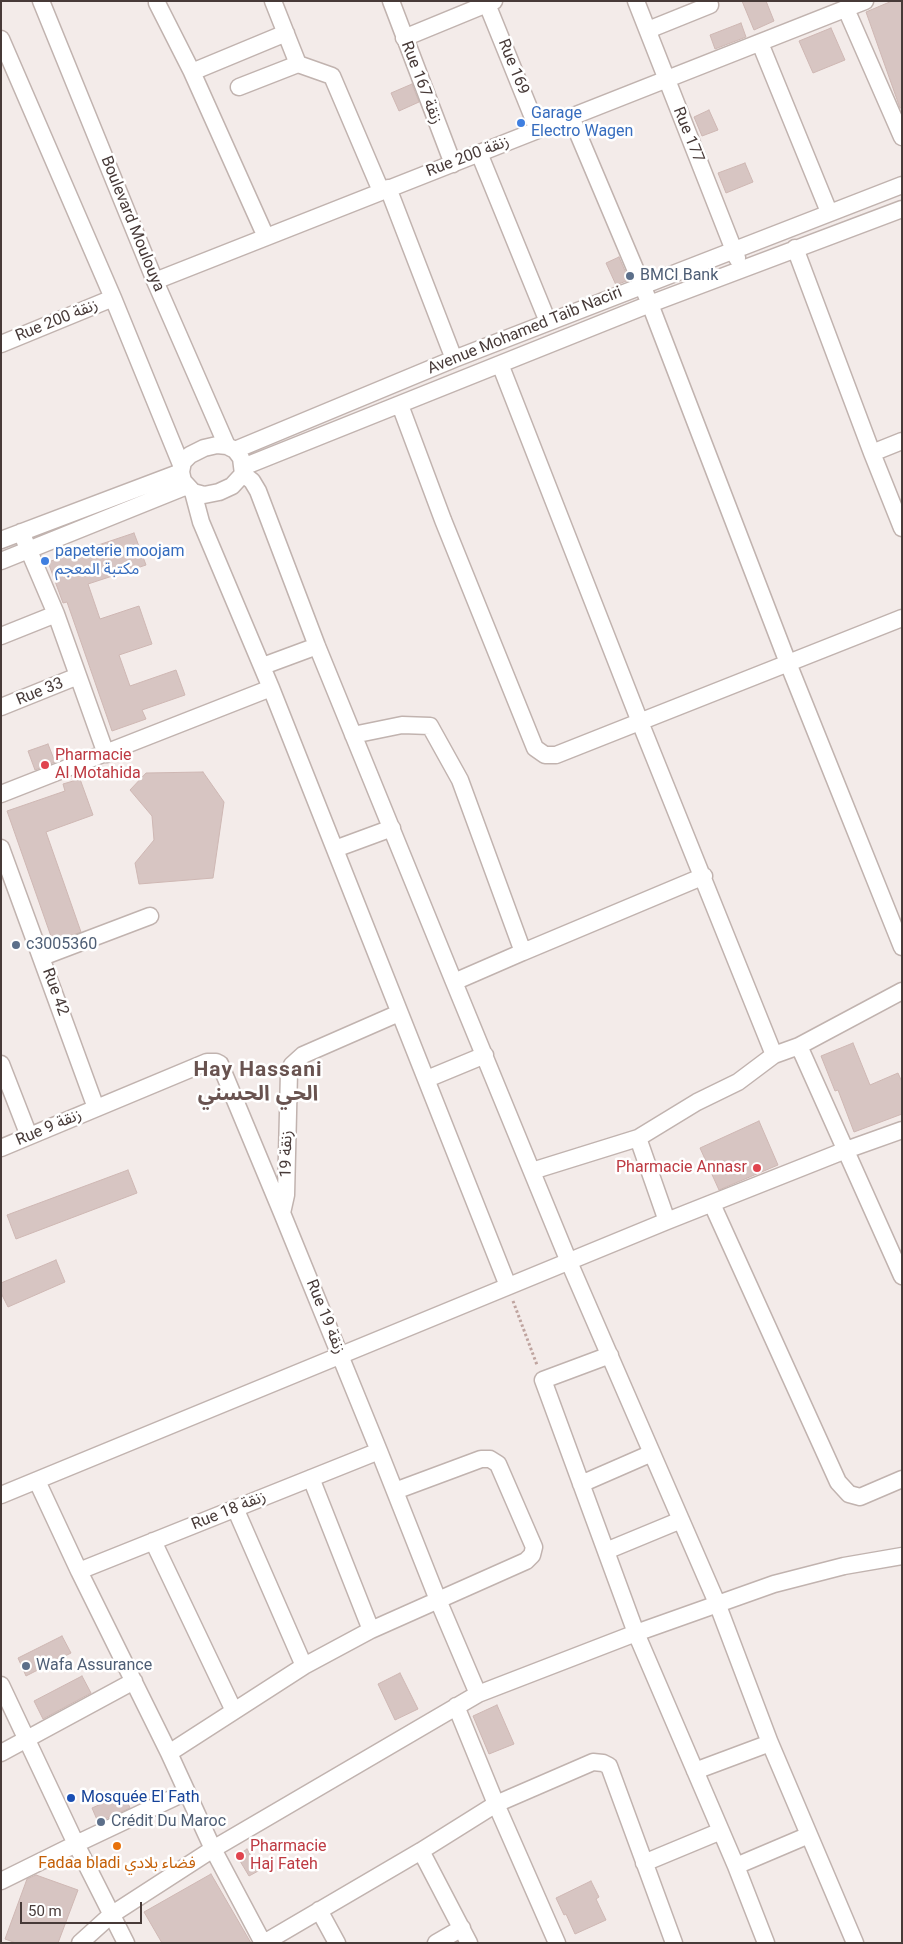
<!DOCTYPE html>
<meta charset="utf-8">
<style>
body{margin:0}
#map{position:relative;width:903px;height:1944px;overflow:hidden;background:#f3ebe9;font-family:Roboto,sans-serif}
canvas{display:block}
.frame{position:absolute;inset:0;border:2px solid #473a38;pointer-events:none}
.scale{position:absolute;left:20px;top:1902px;width:122px;height:22px;box-sizing:border-box;border:2px solid #473a38;border-top:0;padding-left:6px;font-size:15px;line-height:18px;white-space:nowrap;color:#473a38;-webkit-text-stroke:4px #fff;paint-order:stroke}
</style>
<div id="map">
<canvas width="903" height="1944"></canvas>
<div class="frame"></div>
<div class="scale">50 m</div>
</div>
<script>
const g = document.querySelector('canvas').getContext('2d');
g.lineJoin = 'round';
function fillPath(path, color) { g.fillStyle = color; g.fill(path, 'evenodd'); }
const poly = rows => new Path2D(rows.map(r => 'M' + r).join(''));
function stroke(path, color, width, dash) { g.strokeStyle = color; g.lineWidth = width; g.lineCap = dash ? 'butt' : 'round'; g.setLineDash(dash || []); g.stroke(path); }
function write(font, color, halo, rows, align = 'center') {
  g.font = font + ' Roboto,"Noto Sans Arabic",sans-serif'; g.lineWidth = 5; g.setLineDash([]); g.textBaseline = 'middle'; g.strokeStyle = halo; g.fillStyle = color; for (const [text, x, y, turn = 0] of rows) {
    g.save(); g.translate(x, y); g.rotate((+turn || 0) * Math.PI / 180); g.textAlign = isNaN(turn) ? turn : align; if (halo) g.strokeText(text, 0, 0); g.fillText(text, 0, 0); g.restore();
  }
}
const building = poly([
 [742,1,766,1,774,21,754,30,742,1],
 [892,1,902,1,902,108,900,108,866,12,892,1],
 [741,23,746,37,715,49,710,35,741,23],
 [831,28,845,60,813,73,799,41,831,28],
 [412,84,419,102,399,111,391,93,412,84],
 [709,110,718,130,702,136,694,117,709,110],
 [745,163,753,182,726,193,718,173,745,163],
 [619,257,629,280,616,285,606,263,619,257],
 [134,533,146,565,88,584,100,619,139,606,152,644,119,655,130,686,176,670,185,695,142,710,146,719,112,731,67,602,63,603,48,562,134,533],
 [48,744,55,762,35,770,28,751,48,744],
 [203,772,224,802,213,878,139,884,135,863,154,840,152,816,130,790,146,773,203,772],
 [80,779,93,815,46,832,81,932,53,942,7,811,65,791,63,784,80,779],
 [853,1043,870,1085,898,1073,902,1082,902,1114,854,1132,838,1090,835,1091,821,1056,853,1043],
 [759,1121,778,1165,719,1190,700,1148,759,1121],
 [128,1170,137,1193,16,1239,7,1215,128,1170],
 [56,1260,65,1282,8,1307,1,1293,1,1283,56,1260],
 [62,1636,71,1653,26,1676,18,1658,62,1636],
 [400,1673,418,1709,395,1720,378,1684,400,1673],
 [82,1676,91,1693,43,1719,34,1701,82,1676],
 [497,1705,514,1744,489,1754,473,1716,497,1705],
 [124,1794,130,1808,98,1822,92,1808,124,1794],
 [247,1849,260,1870,249,1876,237,1856,247,1849],
 [211,1874,251,1943,162,1943,144,1912,211,1874],
 [36,1875,78,1890,58,1943,16,1943,5,1939,27,1879,36,1875],
 [591,1881,599,1897,596,1899,606,1920,575,1934,566,1914,564,1915,556,1898,591,1881]
]);
fillPath(building, '#d7c5c2');
stroke(building, '#ceb7b3', 1);
const minor = poly([
 [41,1,155,281,227,446],
 [273,1,298,64],
 [391,1,453,164],
 [636,1,737,258],
 [157,3,192,72,266,237],
 [487,4,538,130],
 [846,9,902,137],
 [648,30,710,5],
 [404,38,494,1],
 [1,39,113,298,182,467],
 [760,43,829,212],
 [192,72,286,33],
 [239,87,298,64,332,76,381,191],
 [571,117,650,304,788,663,902,947],
 [479,153,548,322],
 [388,188,454,359],
 [795,248,872,453,902,528],
 [155,281,865,1],
 [1,344,113,298],
 [500,364,640,722,774,1055],
 [400,405,443,520,535,748,545,755,556,755,902,618],
 [217,445,227,446,235,450,241,458,243,474,232,486,219,492,204,495,193,492,183,481,181,472,183,462,190,455,204,448,217,445],
 [235,450,454,359,902,185],
 [872,453,902,441],
 [243,467,650,304,902,209],
 [243,474,252,481,258,491,317,646,454,982,569,1262,717,1603,770,1743,855,1943],
 [193,492,201,522,271,688,508,1286],
 [21,532,56,614,106,754],
 [1,540,181,472],
 [1,561,187,486],
 [1,636,56,614],
 [263,666,317,646],
 [1,707,78,676],
 [353,735,402,725,430,726,460,780,523,952,454,982],
 [1,794,271,688],
 [1,848,96,1108],
 [335,849,392,828],
 [523,952,704,876],
 [42,957,150,916],
 [799,1046,902,1276],
 [1,1064,29,1136],
 [427,1079,485,1055],
 [638,1138,667,1221],
 [1,1148,207,1062,216,1062,220,1064,282,1213,379,1451,438,1600,478,1694],
 [532,1171,638,1138,697,1102,738,1082,774,1055,799,1046,902,991],
 [712,1204,838,1482,849,1494,860,1497,902,1479],
 [282,1213,286,1195,289,1072,292,1065,303,1055,399,1013],
 [610,1355,543,1380,636,1633,736,1866,766,1943],
 [311,1478,371,1630],
 [37,1481,79,1571,169,1753,213,1849,263,1943],
 [581,1484,652,1453],
 [1,1495,667,1221,846,1150,902,1130],
 [235,1508,304,1666],
 [153,1541,234,1711],
 [606,1551,681,1520],
 [79,1571,379,1451],
 [1,1685,76,1844,126,1943],
 [456,1706,496,1804,557,1943],
 [1,1753,134,1681],
 [169,1753,304,1666,371,1630,526,1561,532,1555,534,1547,498,1464,490,1459,481,1459,395,1491],
 [695,1771,770,1743],
 [421,1851,469,1943],
 [644,1863,721,1831],
 [736,1866,809,1835],
 [1,1881,76,1844,186,1792],
 [319,1910,337,1943],
 [80,1943,111,1915,213,1849,478,1694,636,1633,774,1584,844,1566,902,1556],
 [264,1943,421,1851,496,1804,593,1762,603,1763,609,1766,674,1943],
 [436,1943,462,1928]
]);
stroke(minor, '#c1b3af', 19);
stroke(poly([
 [513,1301,537,1365]
]), '#bfa49f', 3, [2.5, 2.5]);
stroke(minor, '#fff', 16);
for (const [x, y, r, color] of [
 [521,123,5,"#3f7fe0"],
 [630,276,5,"#5c6f8a"],
 [45,561,5,"#3f7fe0"],
 [45,765,5,"#e0444e"],
 [16,945,5,"#5c6f8a"],
 [757,1168,5,"#e0444e"],
 [26,1666,5,"#5c6f8a"],
 [71,1798,5,"#1a4fb4"],
 [101,1822,5,"#5c6f8a"],
 [117,1846,5,"#e8710a"],
 [240,1856,5,"#e0444e"]
]) { const dot = new Path2D(); dot.arc(x, y, r, 0, 2 * Math.PI); g.fillStyle = color; g.fill(dot); stroke(dot, '#fff', 2); }
write('16px', '#473a38', '#fff', [
 ["Rue 169",513,67,68],
 ["Rue 167 زنقة",421,83,69],
 ["Rue 177",688,135,68],
 ["Rue 200 زنقة",468,157,-21],
 ["Boulevard Moulouya",132,224,68],
 ["Rue 200 زنقة",57,321,-22],
 ["Avenue Mohamed Taib Naciri",525,331,-22],
 ["Rue 33",40,692,-22],
 ["Rue 42",55,992,70],
 ["Rue 9 زنقة",49,1128,-23],
 ["19 زنقة",287,1154,-89],
 ["Rue 19 زنقة",325,1317,68],
 ["Rue 18 زنقة",229,1511,-22]
]);
write('16px', '#366cbe', '#fff', [
 ["Garage",531,114],
 ["Electro Wagen",531,132],
 ["papeterie moojam",55,552],
 ["مكتبة المعجم",55,570]
], 'left');
write('16px', '#4e5e75', '#fff', [
 ["BMCI Bank",640,276],
 ["c3005360",26,945],
 ["Wafa Assurance",36,1666],
 ["Crédit Du Maroc",111,1822]
], 'left');
write('16px', '#be3a42', '#fff', [
 ["Pharmacie",55,756],
 ["Al Motahida",55,774],
 ["Pharmacie Annasr",747,1168,"right"],
 ["Pharmacie",250,1847],
 ["Haj Fateh",250,1865]
], 'left');
write('16px', '#164399', '#fff', [
 ["Mosquée El Fath",81,1798]
], 'left');
write('16px', '#c56008', '#fff', [
 ["Fadaa bladi فضاء بلادي",117,1864]
]);
g.letterSpacing = '1px';
write('bold 21px', '#695350', '#fff', [
 ["Hay Hassani",258,1071],
 ["الحي الحسني",258,1095]
]);
g.letterSpacing = '0px';
</script>
